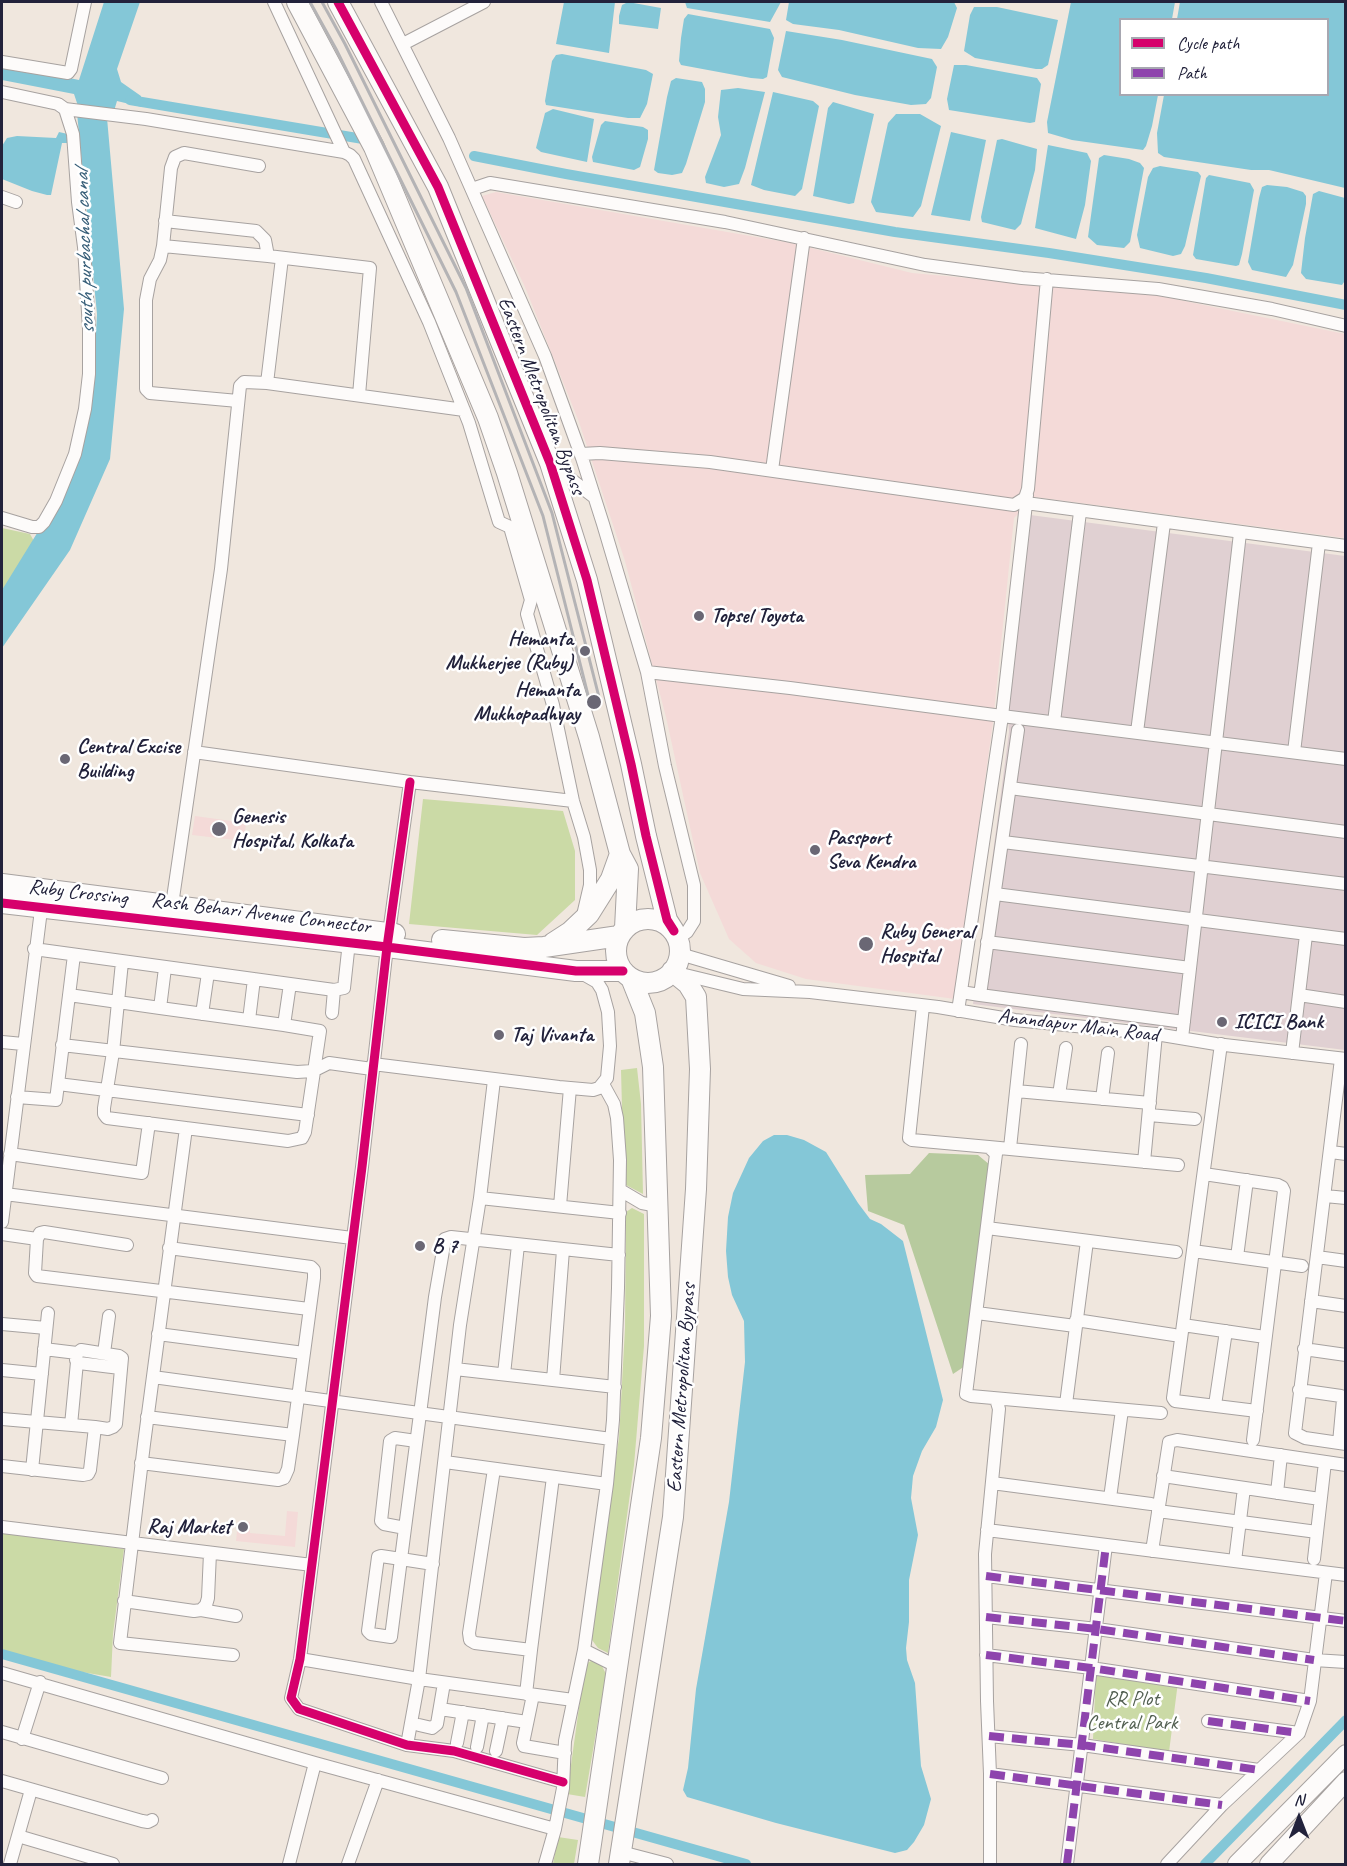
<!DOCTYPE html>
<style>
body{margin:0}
#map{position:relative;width:1347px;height:1866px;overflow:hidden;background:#f0e7de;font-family:Caveat,sans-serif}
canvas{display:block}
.frame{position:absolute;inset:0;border:3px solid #22223b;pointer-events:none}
.legend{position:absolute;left:1119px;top:18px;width:210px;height:78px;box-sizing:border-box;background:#fff;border:2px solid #a7a7b1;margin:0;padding:8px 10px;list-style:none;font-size:18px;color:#22223b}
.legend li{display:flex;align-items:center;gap:12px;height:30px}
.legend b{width:30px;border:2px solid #a7a7b1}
.north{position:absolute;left:1269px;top:1788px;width:60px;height:60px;-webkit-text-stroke:4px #fff;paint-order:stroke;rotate:0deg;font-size:16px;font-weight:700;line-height:24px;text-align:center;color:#22223b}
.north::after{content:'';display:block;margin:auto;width:21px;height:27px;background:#22223b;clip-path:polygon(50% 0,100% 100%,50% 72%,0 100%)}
</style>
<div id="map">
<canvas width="1347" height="1866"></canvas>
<div class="frame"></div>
<ul class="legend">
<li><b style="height:8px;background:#d6006c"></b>Cycle path</li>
<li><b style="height:8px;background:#8e44ad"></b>Path</li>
</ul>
<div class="north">N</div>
</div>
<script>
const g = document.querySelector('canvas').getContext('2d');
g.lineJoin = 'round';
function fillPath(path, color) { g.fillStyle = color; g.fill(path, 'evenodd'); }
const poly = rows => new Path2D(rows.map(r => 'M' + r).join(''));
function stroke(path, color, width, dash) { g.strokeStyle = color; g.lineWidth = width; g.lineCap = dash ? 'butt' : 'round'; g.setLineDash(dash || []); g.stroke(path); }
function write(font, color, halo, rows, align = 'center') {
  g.font = font + ' Caveat,sans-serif'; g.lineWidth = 5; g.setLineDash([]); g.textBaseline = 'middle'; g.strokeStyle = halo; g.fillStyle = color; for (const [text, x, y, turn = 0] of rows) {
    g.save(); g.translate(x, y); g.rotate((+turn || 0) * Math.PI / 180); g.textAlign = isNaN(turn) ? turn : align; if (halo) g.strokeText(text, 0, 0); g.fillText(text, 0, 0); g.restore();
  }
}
fillPath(poly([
 [496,192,791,243,912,273,1155,295,1345,334,1345,538,1035,497,1014,518,993,722,955,999,806,979,756,963,729,939,700,873,666,717,625,561,579,422,525,287,482,196],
 [195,816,246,823,244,841,192,835],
 [287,1511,298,1512,295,1547,236,1541,238,1521,250,1522,250,1533,285,1536]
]), '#f4dad8');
fillPath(poly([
 [1030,515,1345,556,1345,1050,973,1004,1009,732,1007,700]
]), '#e0d0d2');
fillPath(poly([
 [2,528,30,534,44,559,2,623],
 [423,799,563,811,575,851,575,900,537,935,409,924],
 [637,1068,641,1104,643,1194,624,1184,621,1070],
 [632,1208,644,1214,644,1346,634,1465,608,1653,598,1648,589,1636,619,1438,625,1328,626,1212],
 [2,1532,124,1549,113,1634,111,1677,35,1664,2,1649],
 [593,1660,601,1664,606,1674,585,1797,567,1794,585,1664],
 [1096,1671,1178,1682,1169,1752,1093,1739],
 [558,1837,578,1840,574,1864,553,1864]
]), '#cbdaa6');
fillPath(poly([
 [929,1153,978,1155,990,1165,968,1364,953,1374,904,1225,868,1211,865,1175,910,1174]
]), '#b7ca9e');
fillPath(poly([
 [104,2,140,2,117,69,121,82,141,96,142,107,117,101,114,111,78,106,74,94,2,80,2,64,79,80],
 [564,2,615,2,609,53,556,44],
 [628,2,661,8,658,29,619,24,619,16,622,5],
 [685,2,781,2,770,22,687,8],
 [789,2,954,2,957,8,948,37,941,49,918,48,839,30,793,24,786,20],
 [1071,2,1175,2,1172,19,1120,20,1120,94,1158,95,1152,126,1146,146,1143,150,1072,140,1048,133,1047,122],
 [1180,2,1345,2,1345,188,1269,170,1251,170,1164,157,1158,153,1157,133,1164,95,1328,94,1328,20,1177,19],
 [974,7,997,7,1058,20,1048,65,1042,69,1036,69,975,58,964,51,970,15],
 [688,14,770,29,774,38,767,77,763,79,751,78,681,65,679,61,681,38,684,19],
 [786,31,842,40,932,59,937,67,931,98,926,104,911,105,855,95,782,77,778,70],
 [562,54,646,70,653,74,647,104,640,118,628,118,546,105,545,101,552,61,556,55],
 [954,65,966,65,1037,78,1041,84,1035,122,1030,123,949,110,947,99],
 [676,78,702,82,705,89,705,102,686,164,682,173,672,175,658,173,654,170,667,97,671,81],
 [738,88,765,92,745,168,739,184,724,187,706,183,705,177,721,135,718,117,721,90],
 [773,92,813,101,819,106,802,189,795,196,764,190,751,185],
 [833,102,874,114,854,203,849,204,813,196,828,108],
 [553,109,594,119,587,162,541,152,536,148,545,113],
 [77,113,107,118,124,309,110,459,70,550,2,648,2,590,68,483,92,404,97,314],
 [896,114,920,114,941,126,921,206,913,217,876,212,871,202,888,123],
 [605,121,643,127,648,130,648,139,640,167,634,170,593,162,592,157,601,125],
 [59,132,72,135,71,143,62,143,51,195,47,195,32,191,2,179,2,146,7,138,17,136,56,138],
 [951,132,986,140,970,221,931,215],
 [1002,139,1037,149,1035,170,1021,224,1015,230,982,222,981,217,997,140],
 [1048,145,1087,153,1091,161,1085,205,1076,239,1035,228],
 [1104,155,1129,159,1140,163,1144,168,1130,242,1124,248,1097,245,1088,237,1099,158],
 [1160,166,1198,172,1201,176,1185,246,1181,254,1173,256,1140,248,1137,235,1148,177,1153,168],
 [1209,175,1250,183,1254,190,1242,254,1239,265,1236,266,1196,259,1193,255,1206,178],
 [1267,185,1287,187,1303,192,1306,196,1306,204,1293,265,1286,277,1252,270,1248,262,1259,198,1262,187],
 [1319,191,1345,198,1346,279,1342,285,1306,279,1301,273,1305,238,1313,194],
 [774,1135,787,1135,804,1140,826,1152,858,1203,870,1219,881,1224,903,1241,943,1400,936,1427,922,1451,913,1476,911,1498,918,1535,909,1580,909,1622,906,1648,907,1660,915,1683,921,1766,931,1799,924,1825,914,1842,907,1850,895,1853,776,1823,687,1797,683,1790,688,1768,696,1689,729,1502,745,1362,744,1321,732,1295,728,1277,726,1251,728,1217,733,1193,749,1158,763,1141]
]), '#84c7d7');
stroke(poly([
 [130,100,369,140],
 [474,156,566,174,895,232,1049,253,1206,278,1346,305],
 [2,1654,746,1864],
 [1205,1864,1346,1720]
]), '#84c7d7', 10);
const minor = poly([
 [274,2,344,152],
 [381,2,449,138,545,356,582,458,603,524,647,672,665,766,694,885,694,921,687,932,678,938],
 [403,44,484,2],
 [2,62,68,73,71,69,85,2],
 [2,92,58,104,65,109,73,134,78,202,84,247,89,329,89,374,85,409,75,454,56,501,44,522,39,527,32,527,2,518],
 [65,109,146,119,344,152,350,155,354,159,429,322,469,423,499,522,510,527,531,600,527,614,553,705,573,801,584,837,590,870,590,885,584,911],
 [472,189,490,183,725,222,925,265,1022,278,1158,289,1272,309,1346,326],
 [2,197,16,202],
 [165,221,256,231,265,240,268,256,370,268,359,395],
 [163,246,268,256],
 [267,383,282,258],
 [238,401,150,393,146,389,146,300,150,279,160,260,163,246,171,168,175,157,184,153,259,166],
 [581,454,600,453,710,462,1014,505,1025,498,1028,489,1047,279],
 [551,464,594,497],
 [772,470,804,238],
 [1026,503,1346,546],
 [647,672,790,688,1002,716,1027,495],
 [1054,722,1080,512],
 [1137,732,1164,523],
 [194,752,410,782,573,801],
 [1294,752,1319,543],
 [410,782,387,947,362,1167,300,1659,291,1698,299,1709,407,1745,454,1751,563,1782],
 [1010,788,1346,832],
 [1003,842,1346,884],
 [995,894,1346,939],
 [172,905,221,569,240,386,244,382,267,383,464,410],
 [987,942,1190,968],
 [34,949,334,990,344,988,349,942],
 [680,954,789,986],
 [681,974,743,989,810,992,938,1007,1015,1020,1156,1034,1216,1044,1346,1059],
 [961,992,980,995,1018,730],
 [69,995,160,1008,284,1025,320,1031,305,1132,302,1138,288,1141,107,1118,104,1114,104,1108,113,1052,122,962],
 [980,995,1184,1022],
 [1299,995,1346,1002],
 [923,1006,909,1138,912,1140,989,1147,996,1154,966,1394,971,1396,1161,1413],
 [160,1008,165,968],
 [958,1011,1002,716,1346,759],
 [332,1013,334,990],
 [202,1014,208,973],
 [249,1020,254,979],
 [284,1025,290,984],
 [1182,1038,1240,533],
 [2,1042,23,1044],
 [1221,1044,1173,1398,1175,1401,1257,1411],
 [62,1045,297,1072,313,1071,329,1063,372,1069],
 [1292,1053,1306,935],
 [1341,1059,1295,1433,1305,1438,1346,1444],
 [373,1064,559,1087,593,1090,599,1088,607,1078,610,1046,608,1012,602,990,597,982,583,974],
 [494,1080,480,1198,460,1325,419,1679,573,1700],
 [58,1084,308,1115],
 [1016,1091,1150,1103],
 [1059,1095,1066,1048],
 [17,1097,56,1100,74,955],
 [1102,1099,1108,1053],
 [1149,1115,1195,1119],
 [186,1128,144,1444,120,1643,233,1655],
 [989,1147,1178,1165],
 [1010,1148,1021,1044],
 [1331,1152,1346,1154],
 [10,1154,142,1173,149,1123],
 [1144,1162,1156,1034],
 [1204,1174,1278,1185,1282,1187,1284,1191,1253,1440],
 [620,1190,642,1203,658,1206],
 [5,1194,352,1238],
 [1325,1196,1346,1198],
 [480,1198,620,1213],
 [560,1206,570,1088],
 [2,1222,42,902],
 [987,1228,1176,1252],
 [2,1234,37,1239,35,1273,37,1276,309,1309],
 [37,1239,40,1233,44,1232,127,1245],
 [1193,1251,1302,1266],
 [1237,1257,1247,1180],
 [1317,1257,1346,1261],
 [1311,1301,1346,1306],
 [977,1313,1075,1326],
 [1076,1320,1174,1335],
 [2,1324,46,1328],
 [1183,1325,1265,1337],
 [158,1334,304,1353],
 [44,1349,77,1353],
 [1304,1349,1346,1355],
 [104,1353,109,1316],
 [455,1369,615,1387],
 [2,1370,42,1374],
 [504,1374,518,1245],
 [153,1377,611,1439],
 [553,1380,563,1250],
 [1299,1390,1341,1396,1343,1399,1339,1443],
 [1066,1404,1087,1241],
 [1215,1405,1226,1331],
 [147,1417,293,1435],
 [2,1419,95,1427],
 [71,1425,77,1362],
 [445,1462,607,1484],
 [141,1463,278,1480,284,1478,288,1469,293,1435,314,1278,314,1270,311,1267,169,1248],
 [2,1466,83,1475,88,1474,90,1470,95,1427,108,1429,113,1427,116,1424,122,1358,119,1356,81,1350,77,1353,76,1360,79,1363,120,1368],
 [494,1469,469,1633,470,1640,475,1643,531,1650,553,1477],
 [32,1470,48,1313],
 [1163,1476,1320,1499],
 [992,1483,1151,1504],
 [1277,1493,1281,1455],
 [1110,1498,1122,1410],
 [1158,1511,1317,1532],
 [2,1527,312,1565],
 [405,1528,384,1524,381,1521,390,1441,395,1438,416,1441],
 [987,1530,1346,1575],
 [1152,1551,1169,1442,1177,1440,1346,1465],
 [1314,1559,1325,1462],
 [1235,1561,1244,1488],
 [433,1564,401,1559,381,1556,378,1557,368,1631,371,1634,391,1637,401,1559,405,1528,420,1414,435,1297,445,1239,451,1237,619,1255],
 [986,1576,1346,1621],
 [124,1601,194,1611,201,1610,206,1605,208,1598,210,1553],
 [201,1610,236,1616],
 [986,1617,1097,1629,1314,1660,1346,1662],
 [584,1650,616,1666],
 [986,1655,1091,1668,1310,1701],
 [300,1659,419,1679,407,1745],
 [2,1673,315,1763,555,1829],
 [526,1694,531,1650],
 [533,1695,523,1743,524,1746,565,1753],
 [440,1709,527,1722],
 [1208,1721,1299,1733],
 [419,1725,432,1728,437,1724,444,1683],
 [2,1732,162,1778],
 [989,1736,1082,1745,1259,1770],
 [22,1739,40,1682],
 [457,1743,463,1712],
 [477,1747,483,1715],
 [496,1751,503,1718],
 [990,1774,1222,1805],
 [2,1781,142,1821,148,1822,152,1820],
 [18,1836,113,1864],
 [621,1852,667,1864],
 [10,1864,31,1790],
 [289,1864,315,1763],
 [348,1864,378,1780],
 [545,1864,555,1829,563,1788,565,1741,584,1650,607,1484,613,1420,618,1288,620,1160,617,1118,614,1104,603,1084],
 [990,1864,990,1774,987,1701,985,1554,999,1409,996,1399],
 [1067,1864,1106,1545],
 [1167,1864,1222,1805,1299,1733,1310,1701,1326,1573]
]);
const secondary = poly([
 [1237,1864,1346,1754],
 [1269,1864,1346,1781]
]);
const primary = poly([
 [297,2,374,147,488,418,507,473,589,737,620,854,628,869,625,928],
 [338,2,438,187,550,463,587,580,631,764,646,836,667,920,674,931],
 [2,884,395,934],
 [2,903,387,947,576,971,623,971],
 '616 951a32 32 0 1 1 64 0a32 32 0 1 1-64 0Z',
 [442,940,524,948,544,947,619,936],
 [553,943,570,932,589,914,611,879,620,854],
 [588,1864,651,1438,661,1316,653,1067,645,1013,631,978],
 [619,1864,673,1517,696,1189,700,1069,696,997,688,984,672,971]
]);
stroke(minor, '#a7a2a0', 14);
stroke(secondary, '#a7a2a0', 20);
stroke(primary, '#a7a2a0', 22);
stroke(minor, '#fdfbfa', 12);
stroke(secondary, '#fdfbfa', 18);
stroke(primary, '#fdfbfa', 20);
stroke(poly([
 [310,2,336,49,456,292,543,516,590,703],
 [322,2,345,44,466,288,552,513,600,701]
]), '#b4b3b5', 3);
stroke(poly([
 [986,1576,1346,1621],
 [986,1617,1097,1629,1314,1660],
 [986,1655,1091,1668,1310,1701],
 [1208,1721,1299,1733],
 [989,1736,1082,1745,1259,1770],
 [990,1774,1222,1805],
 [1067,1864,1106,1545]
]), '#8e44ad', 8, [15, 8]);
stroke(poly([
 [338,2,438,187,550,463,587,580,631,764,646,836,667,920,674,931],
 [410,782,387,947,362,1167,300,1659,291,1698,299,1709,407,1745,454,1751,563,1782],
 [2,903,387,947,576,971,623,971]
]), '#d6006c', 9);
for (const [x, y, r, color] of [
 [699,616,6,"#6a6774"],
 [585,651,6,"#6a6774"],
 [594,702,8,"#6a6774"],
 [65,759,6,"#6a6774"],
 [219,829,8,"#6a6774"],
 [815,850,6,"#6a6774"],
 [866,944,8,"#6a6774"],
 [1222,1022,6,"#6a6774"],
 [499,1035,6,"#6a6774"],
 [420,1246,6,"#6a6774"],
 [243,1527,6,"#6a6774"]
]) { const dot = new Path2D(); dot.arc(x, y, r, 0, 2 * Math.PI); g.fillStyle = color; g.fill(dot); stroke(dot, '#fff', 2); }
write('21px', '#22223b', '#fff', [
 ["Eastern Metropolitan Bypass",541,396,69],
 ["Ruby Crossing",78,893,7],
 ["Rash Behari Avenue Connector",261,914,7],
 ["Anandapur Main Road",1078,1026,7],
 ["Eastern Metropolitan Bypass",682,1388,-86]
]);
write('bold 21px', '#22223b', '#fff', [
 ["Topsel Toyota",711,616],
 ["Hemanta",573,639,"right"],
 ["Mukherjee (Ruby)",573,663,"right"],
 ["Hemanta",580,690,"right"],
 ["Mukhopadhyay",580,714,"right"],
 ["Central Excise",77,747],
 ["Building",77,771],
 ["Genesis",232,817],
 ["Hospital, Kolkata",232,841],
 ["Passport",827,838],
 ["Seva Kendra",827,862],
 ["Ruby General",880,932],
 ["Hospital",880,956],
 ["ICICI Bank",1234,1022],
 ["Taj Vivanta",511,1035],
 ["B 7",432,1246],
 ["Raj Market",231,1527,"right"]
], 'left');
write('21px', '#525f51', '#fff', [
 ["RR Plot",1132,1699],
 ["Central Park",1132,1723]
]);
write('italic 22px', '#375e78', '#fff', [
 ["south purbachal canal",85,252,-92]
]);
</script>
